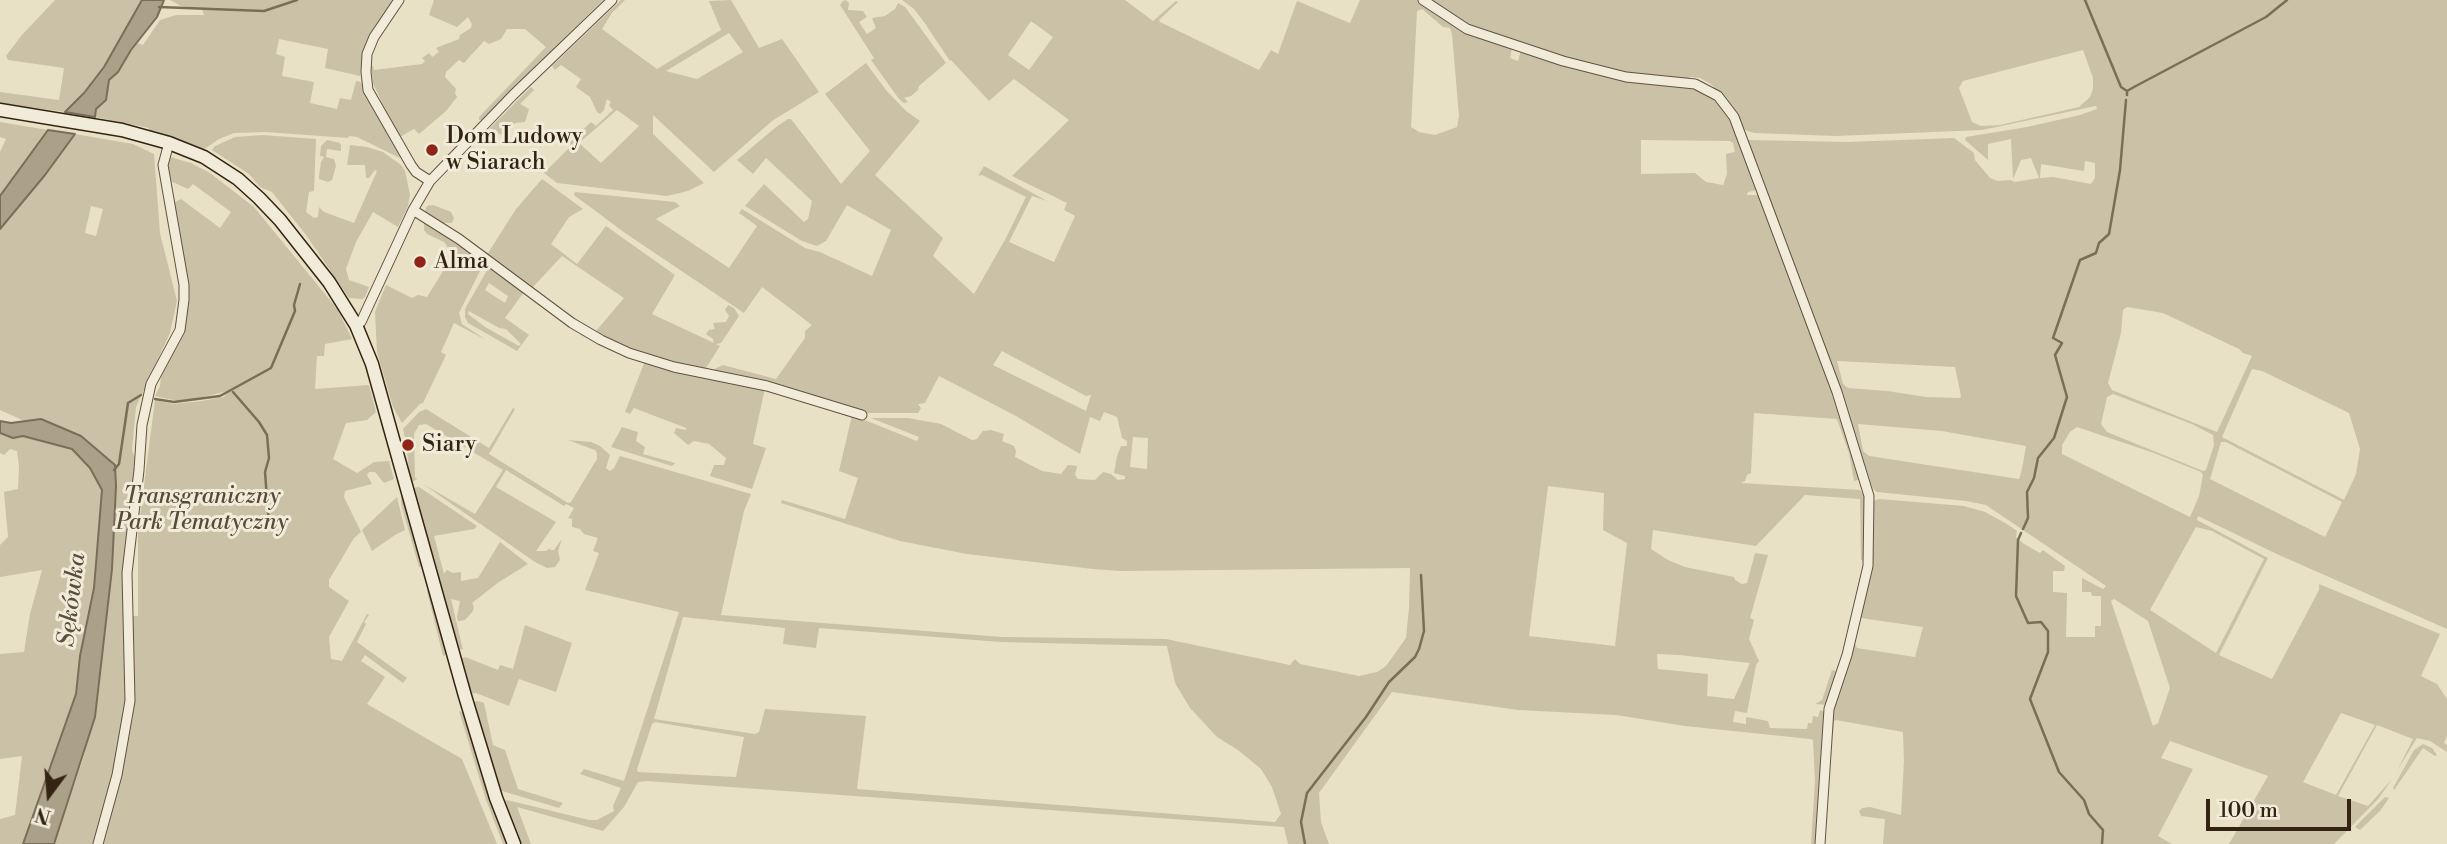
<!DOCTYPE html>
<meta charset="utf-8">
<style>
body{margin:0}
#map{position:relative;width:2447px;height:844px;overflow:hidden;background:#e9e1c5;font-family:"Libre Bodoni",serif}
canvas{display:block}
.north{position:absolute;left:14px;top:760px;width:70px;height:70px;-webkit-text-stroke:5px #f1ecd9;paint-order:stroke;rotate:196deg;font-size:19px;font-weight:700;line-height:28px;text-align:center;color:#342313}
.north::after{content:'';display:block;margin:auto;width:24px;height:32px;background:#342313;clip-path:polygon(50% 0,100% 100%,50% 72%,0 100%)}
.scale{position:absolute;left:2206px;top:799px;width:145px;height:32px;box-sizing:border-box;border:4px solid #342313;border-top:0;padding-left:9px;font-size:21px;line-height:24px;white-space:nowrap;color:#342313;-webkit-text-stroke:5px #f1ecd9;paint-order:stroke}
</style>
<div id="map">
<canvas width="2447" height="844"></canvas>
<div class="north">N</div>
<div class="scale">100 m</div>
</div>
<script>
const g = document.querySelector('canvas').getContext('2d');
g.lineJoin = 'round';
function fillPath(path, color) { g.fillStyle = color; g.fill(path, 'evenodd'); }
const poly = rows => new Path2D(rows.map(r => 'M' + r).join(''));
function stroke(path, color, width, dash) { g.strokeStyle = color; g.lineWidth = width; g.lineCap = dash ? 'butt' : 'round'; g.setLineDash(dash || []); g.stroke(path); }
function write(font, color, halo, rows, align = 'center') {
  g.font = font + ' "Libre Bodoni",serif'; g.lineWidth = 6; g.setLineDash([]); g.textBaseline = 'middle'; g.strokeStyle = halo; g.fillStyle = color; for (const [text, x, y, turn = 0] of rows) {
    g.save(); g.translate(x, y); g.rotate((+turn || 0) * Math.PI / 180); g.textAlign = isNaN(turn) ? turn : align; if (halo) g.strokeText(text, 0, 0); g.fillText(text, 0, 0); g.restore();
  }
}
fillPath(poly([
 [55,0,142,0,104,67,84,93,65,112,0,103,0,92,59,100,64,68,8,60,6,56,21,36],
 [170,0,394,0,362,60,360,76,325,68,328,49,279,39,276,54,285,57,282,76,314,82,310,103,337,109,340,98,351,100,356,81,360,82,365,87,401,156,400,158,357,137,349,136,348,138,265,132,234,133,219,139,203,150,183,141,149,130,149,128,95,117,96,109,109,80,118,72,137,43,143,45,160,20,176,15,204,15,202,9,181,6],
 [434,0,603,0,483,120,479,120,479,117,546,47,525,29,507,29,501,39,489,44,484,41,464,63,459,60,446,72,445,77,456,89,455,93,457,97,446,111,419,134,414,129,398,138,373,83,371,67,373,66,374,70,422,64,425,61,422,58,429,53,432,57,439,52,436,48,459,39,460,35,471,28,472,24,468,17,457,27,429,15],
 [621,0,625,0,612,13,602,29,657,69,721,30,709,1,731,0,759,48,782,39,819,92,772,121,714,172,653,115,653,134,704,183,688,191,667,196,557,183,544,173,571,146,569,143,591,122,596,126,613,110,609,105,611,102,607,99,604,110,600,114,597,112,590,97,576,87,581,79,561,65,555,70,552,66],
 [729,33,743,52,697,79,666,71],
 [617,110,639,126,601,163,579,143],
 [846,0,849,3,848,10,863,11,867,17,859,22,867,34,876,28,872,18,885,16,895,9,898,3,905,7,946,63,919,86,918,90,911,96,904,98,908,102,904,103,899,99,871,60,874,58,840,5,843,1],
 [902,0,1125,0,1153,21,1176,1,1178,2,1159,20,1160,22,1259,70,1271,50,1278,54,1297,1,1350,23,1360,0,1418,0,1459,28,1512,48,1510,58,1518,61,1521,50,1703,90,1721,103,1736,129,1757,190,1748,192,1747,195,1758,195,1793,279,1835,392,1862,479,1854,481,1849,453,1837,419,1754,413,1751,473,1747,475,1745,481,1741,483,1860,490,1865,497,1865,561,1861,560,1860,499,1805,495,1756,546,1653,530,1651,549,1668,560,1685,567,1734,577,1735,580,1742,584,1747,583,1755,553,1768,555,1750,618,1754,620,1749,639,1759,661,1756,665,1747,713,1735,711,1733,722,1746,724,1746,717,1768,721,1770,728,1807,729,1808,723,1812,723,1813,716,1818,717,1820,710,1826,712,1822,731,1818,844,1811,844,1815,781,1813,740,1810,739,1685,726,1616,715,1518,710,1392,692,1319,793,1321,822,1329,844,1288,844,1284,827,647,781,638,782,624,807,603,831,517,807,531,844,519,844,503,802,507,800,589,820,597,820,614,811,613,806,621,788,580,774,584,769,624,781,679,612,585,590,599,553,593,551,598,538,584,534,580,529,572,527,572,519,568,518,574,508,566,504,564,506,506,470,496,487,556,522,536,551,546,551,551,548,550,550,554,550,562,539,558,551,560,560,555,567,547,568,535,562,423,484,475,514,503,470,426,424,419,425,414,434,415,477,417,479,414,481,410,479,407,452,411,448,410,442,406,442,403,429,419,412,426,409,489,448,513,408,515,409,489,454,568,503,571,502,597,459,597,453,595,450,568,440,591,442,600,446,610,455,606,468,610,471,614,468,620,456,751,494,744,511,721,615,1002,637,1166,639,1290,665,1295,659,1300,664,1359,676,1377,672,1386,666,1406,638,1409,608,1410,568,1120,571,1093,569,967,554,900,541,781,503,782,500,845,519,858,478,839,471,852,415,917,441,919,437,871,418,908,418,941,424,972,440,977,439,983,431,991,430,1004,434,1002,441,1014,446,1016,451,1015,457,1042,471,1061,474,1068,465,1077,466,1075,475,1078,479,1095,480,1103,472,1111,474,1118,480,1125,479,1125,476,1114,473,1117,456,1121,446,1127,446,1127,441,1122,438,1117,417,1104,412,1100,421,1090,417,1080,454,1016,416,939,376,925,403,918,404,921,408,918,413,867,413,708,372,723,365,776,379,805,338,805,331,812,325,762,287,744,313,625,233,574,195,575,192,584,193,675,202,680,206,656,219,729,268,757,226,739,213,742,209,805,248,820,252,872,276,891,230,847,205,826,241,817,246,802,241,745,206,764,184,804,222,808,219,812,201,766,158,753,174,737,160,776,127,788,119,791,119,841,184,870,151,825,94,866,63,886,90,906,111,920,121,875,175,943,238,933,256,974,294,1006,238,1026,197,982,175,978,176,984,166,1047,201,1032,196,1009,242,1054,262,1075,216,1064,210,1067,203,1012,176,1069,120,1014,79,989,101,951,60,950,61,924,22,914,9],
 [1422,9,1443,27,1450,28,1452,34,1459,116,1457,127,1435,135,1419,132,1411,127,1417,11],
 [1031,21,1053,37,1029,70,1008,55],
 [1641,140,1730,141,1733,143,1735,152,1726,154,1727,174,1723,185,1706,182,1695,173,1641,174],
 [1002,351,1086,396,1091,395,1086,411,993,365],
 [1133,437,1148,438,1147,469,1130,467],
 [1548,486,1604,493,1603,530,1627,543,1615,646,1529,636],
 [683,617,785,628,783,644,816,648,819,628,1001,642,1167,646,1175,683,1190,708,1217,737,1238,750,1261,769,1272,787,1281,814,1275,822,857,789,866,716,765,709,759,732,755,734,654,719],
 [1657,654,1679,655,1750,663,1734,699,1707,696,1708,674,1658,669],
 [655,722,744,737,736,777,638,772,637,769,652,724],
 [1426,0,2447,0,2447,629,2279,555,2198,516,2197,520,2268,558,2219,655,2272,679,2319,590,2319,584,2440,634,2421,676,2437,684,2447,699,2447,736,2444,743,2447,745,2447,752,2430,741,2417,738,2397,771,2413,739,2377,725,2338,796,2368,806,2392,779,2379,798,2334,844,2229,844,2268,776,2170,741,2161,758,2193,769,2158,836,2172,844,1883,844,1885,819,1861,816,1859,811,1862,808,1870,807,1901,815,1904,761,1903,732,1836,720,1834,721,1833,732,1829,732,1833,709,1857,631,1855,644,1857,648,1915,657,1923,627,1861,618,1870,571,1871,502,1879,499,1964,506,1985,512,2007,524,2017,531,2016,537,2024,544,2040,553,2043,550,2065,566,2064,571,2053,571,2053,592,2067,593,2066,637,2095,637,2095,626,2101,626,2101,596,2092,596,2091,592,2082,592,2082,578,2103,589,2106,586,1986,505,1966,501,1877,492,1873,489,1806,295,1769,210,1747,140,1848,142,1954,138,1974,153,1975,160,1990,178,1998,181,2010,180,2015,182,2039,178,2031,158,2021,160,2013,179,2011,139,1988,144,1988,160,1965,140,1966,137,2027,127,2080,115,2097,109,2096,106,1982,130,1836,136,1754,133,1745,130,1723,97,1711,84,1700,78,1691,77,1682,80,1629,74,1564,58,1468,27],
 [2083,50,2093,78,2093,89,2090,97,2079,107,2000,125,1981,126,1972,122,1959,88,1963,81],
 [2085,161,2095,163,2095,178,2091,184,2053,177,2040,178,2041,164,2084,171],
 [2127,307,2163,313,2239,349,2243,353,2252,356,2217,432,2112,390,2108,383,2121,333,2123,310],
 [1837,361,1955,367,1961,396,1960,398,1926,397,1887,391,1848,388,1843,384],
 [2252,369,2262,371,2349,413,2360,449,2356,474,2344,500,2222,437],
 [2113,394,2192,424,2213,435,2214,445,2206,470,2203,471,2107,432,2101,424,2107,397],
 [1858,424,1942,431,2026,446,2022,469,2019,479,1869,456,1863,451],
 [2077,427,2154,453,2201,472,2203,475,2199,496,2190,517,2062,454,2062,445,2070,432],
 [2221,442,2226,442,2342,502,2325,537,2210,479],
 [2196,527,2212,531,2264,559,2216,653,2150,610],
 [2114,599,2148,621,2170,688,2158,723,2153,726,2111,601],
 [2341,713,2375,725,2336,795,2303,782],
 [531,87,534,90,520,104,529,109,525,122,515,123,506,135,499,134,495,129,493,131,490,128],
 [0,122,48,130,0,196,0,152,6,139,0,137],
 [75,134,133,144,154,154,160,233,177,301,170,333,136,407,132,450,137,465,126,616,138,616,138,532,155,400,173,404,202,401,224,397,228,391,182,402,155,396,160,386,162,367,188,303,187,276,173,203,181,199,220,228,231,212,193,184,188,189,168,180,167,165,170,157,191,163,210,173,254,207,338,310,352,339,325,344,324,356,317,356,315,389,369,385,376,412,367,420,346,423,333,459,357,473,374,462,389,461,394,479,384,483,375,472,369,472,367,475,372,484,345,491,344,497,361,532,354,538,329,580,329,587,349,601,329,637,331,659,342,661,367,614,369,615,364,622,366,624,357,642,407,678,403,683,365,655,361,661,385,677,367,704,462,759,497,844,101,844,107,832,113,803,95,844,54,844,84,756,105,624,112,569,116,486,115,465,81,436,41,419,27,422,0,410,0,229,45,175],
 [91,206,103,209,96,236,85,233],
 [262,135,316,139,314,191,309,192,306,212,314,218,318,217,319,207,324,212,354,223,377,171,375,170,369,178,366,178,365,165,347,165,350,145,367,147,383,152,401,165,405,171,410,195,408,206,398,227,373,212,356,242,346,269,349,280,369,287,365,297,362,299,349,298,306,235,272,192,260,187,249,174,212,150,215,146,235,137],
 [327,140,340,143,341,145,341,151,327,149,326,157,334,159,336,166,332,180,328,182,319,179,319,176,321,162,324,157,320,156,321,146],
 [542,179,583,209,569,217,551,244,577,264,606,226,675,275,652,314,714,343,713,339,706,334,709,330,715,329,713,323,726,322,729,316,725,310,728,305,734,308,739,316,721,343,716,344,720,346,704,371,663,363,594,335,455,232,488,253,516,209],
 [562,256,624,298,596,331,558,308,533,287],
 [433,205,451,212,454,218,452,223,442,223,424,213,427,206],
 [424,223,440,230,484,263,459,313,462,324,486,340,454,323,441,352,446,355,423,403,420,404,402,423,393,407,377,352,375,312,386,285,412,298,418,295,427,297,445,268,451,255,450,251,444,242,427,234,424,230],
 [490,265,524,292,505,318,529,335,517,351,468,323,465,317,465,309],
 [489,283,508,296,505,303,485,290],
 [469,311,499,328,506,329,521,344,519,346,485,327,468,314],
 [645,361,765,388,753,444,766,448,752,489,710,476,714,465,724,465,726,458,709,444,694,441,688,445,674,433,676,428,686,430,686,428,634,408,630,414,625,412],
 [622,427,638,432,636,441,645,447,643,454,675,463,672,466,611,447],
 [0,433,13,438,23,436,72,449,90,467,102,490,94,588,80,656,76,694,23,844,0,844,0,819,15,815,22,756,0,759,0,654,24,652,30,614,42,570,0,577,0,545,8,537,4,492,18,489,19,466,17,451,10,449,4,455,0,453],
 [419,487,477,526,474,529,434,536,444,574,447,570,453,573,461,572,461,581,478,578,500,542,528,564,499,582,472,603,474,607,473,611,465,620,458,621,457,617,460,601,451,599,463,650,457,648,413,488],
 [401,489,424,566,419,567,401,504],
 [397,497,405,530,395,535,372,551,362,530],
 [427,591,431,592,448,654,443,656],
 [525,625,572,643,556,692,519,679,509,706,476,693,469,694,460,659,465,657,498,670,500,665,513,669],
 [1840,659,1843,661,1828,705,1815,704,1822,700,1832,670,1836,671],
 [478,701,484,703,493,745,505,750,518,789,563,803,559,808,499,790,472,702],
 [459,711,465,713,476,757,509,844,503,844,486,800],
 [2423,744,2432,748,2437,755,2435,756,2423,748,2394,790,2393,788,2414,750],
 [2385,797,2389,798,2380,811,2360,830,2355,827]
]), '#cac1a7');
const water = poly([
 [142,0,164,0,157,17,131,50,118,72,109,80,106,100,96,109,95,117,65,112,84,93,104,67,142,0],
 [48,130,75,134,45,175,0,229,0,196,48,130],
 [41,419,81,436,115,465,116,486,112,569,95,717,54,844,23,844,76,694,80,656,94,588,102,490,90,468,72,449,23,436,13,438,0,433,0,421,11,423,41,419]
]);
fillPath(water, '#aba088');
stroke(water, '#7b6e59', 2);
stroke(poly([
 [2085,0,2121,87,2127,91],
 [159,7,264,11,297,0],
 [2127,95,2127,91,2134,87,2266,17,2287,0],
 [233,392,259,422,267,435,269,458,265,472,269,526],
 [155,399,174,402,220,396,271,368,295,311,294,305,300,284],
 [114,470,119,464,128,403,141,395],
 [2023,529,2028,518,2027,492,2034,478,2038,458,2054,438,2067,397,2055,355,2062,343,2053,338,2080,260,2096,253,2099,243,2109,234,2120,170,2126,100],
 [2021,533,2018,540,2016,596,2028,623,2041,622,2048,631,2048,652,2030,699,2059,772,2084,800,2089,814,2103,830,2102,844],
 [1305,844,1301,822,1307,793,1366,717,1389,682,1415,657,1419,649,1424,631,1421,575]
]), '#7b6e59', 2.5);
const street = poly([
 [399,0,374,37,367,54,366,72,368,90,411,165,416,172,430,181],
 [1423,0,1467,29,1563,61,1626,77,1695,84,1718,96,1734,117,1837,392,1869,496,1868,566,1847,655,1829,709,1820,844],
 [413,210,459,239,572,323,601,340,629,353,674,367,767,386,862,415],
 [356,325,361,322,413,210,430,181,513,95,612,0],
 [98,844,117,775,130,701,127,573,139,470,142,425,151,384,180,330,184,300,184,285,163,165,169,143]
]);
const secondary = poly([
 [0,110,122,130,169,143,204,157,238,179,259,198,280,220,329,282,356,325,372,364,465,696,496,798,514,844]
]);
stroke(street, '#615240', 11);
stroke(secondary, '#342313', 15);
stroke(street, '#f1ecd9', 9);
stroke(secondary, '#f1ecd9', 12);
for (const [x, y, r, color] of [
 [432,150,7,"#8f2418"],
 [420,262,7,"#8f2418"],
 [408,445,7,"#8f2418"]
]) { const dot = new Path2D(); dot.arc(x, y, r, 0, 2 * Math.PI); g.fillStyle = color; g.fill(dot); stroke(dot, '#f1ecd9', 2.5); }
write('23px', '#342313', '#f1ecd9', [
 ["Dom Ludowy",446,137],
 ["w Siarach",446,163],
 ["Alma",434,262],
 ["Siary",422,445]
], 'left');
write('italic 23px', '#5a4a38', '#f1ecd9', [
 ["Transgraniczny",202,497],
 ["Park Tematyczny",202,523]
]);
write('italic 24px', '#5e4f3c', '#f1ecd9', [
 ["Sękówka",73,600,-83]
]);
</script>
